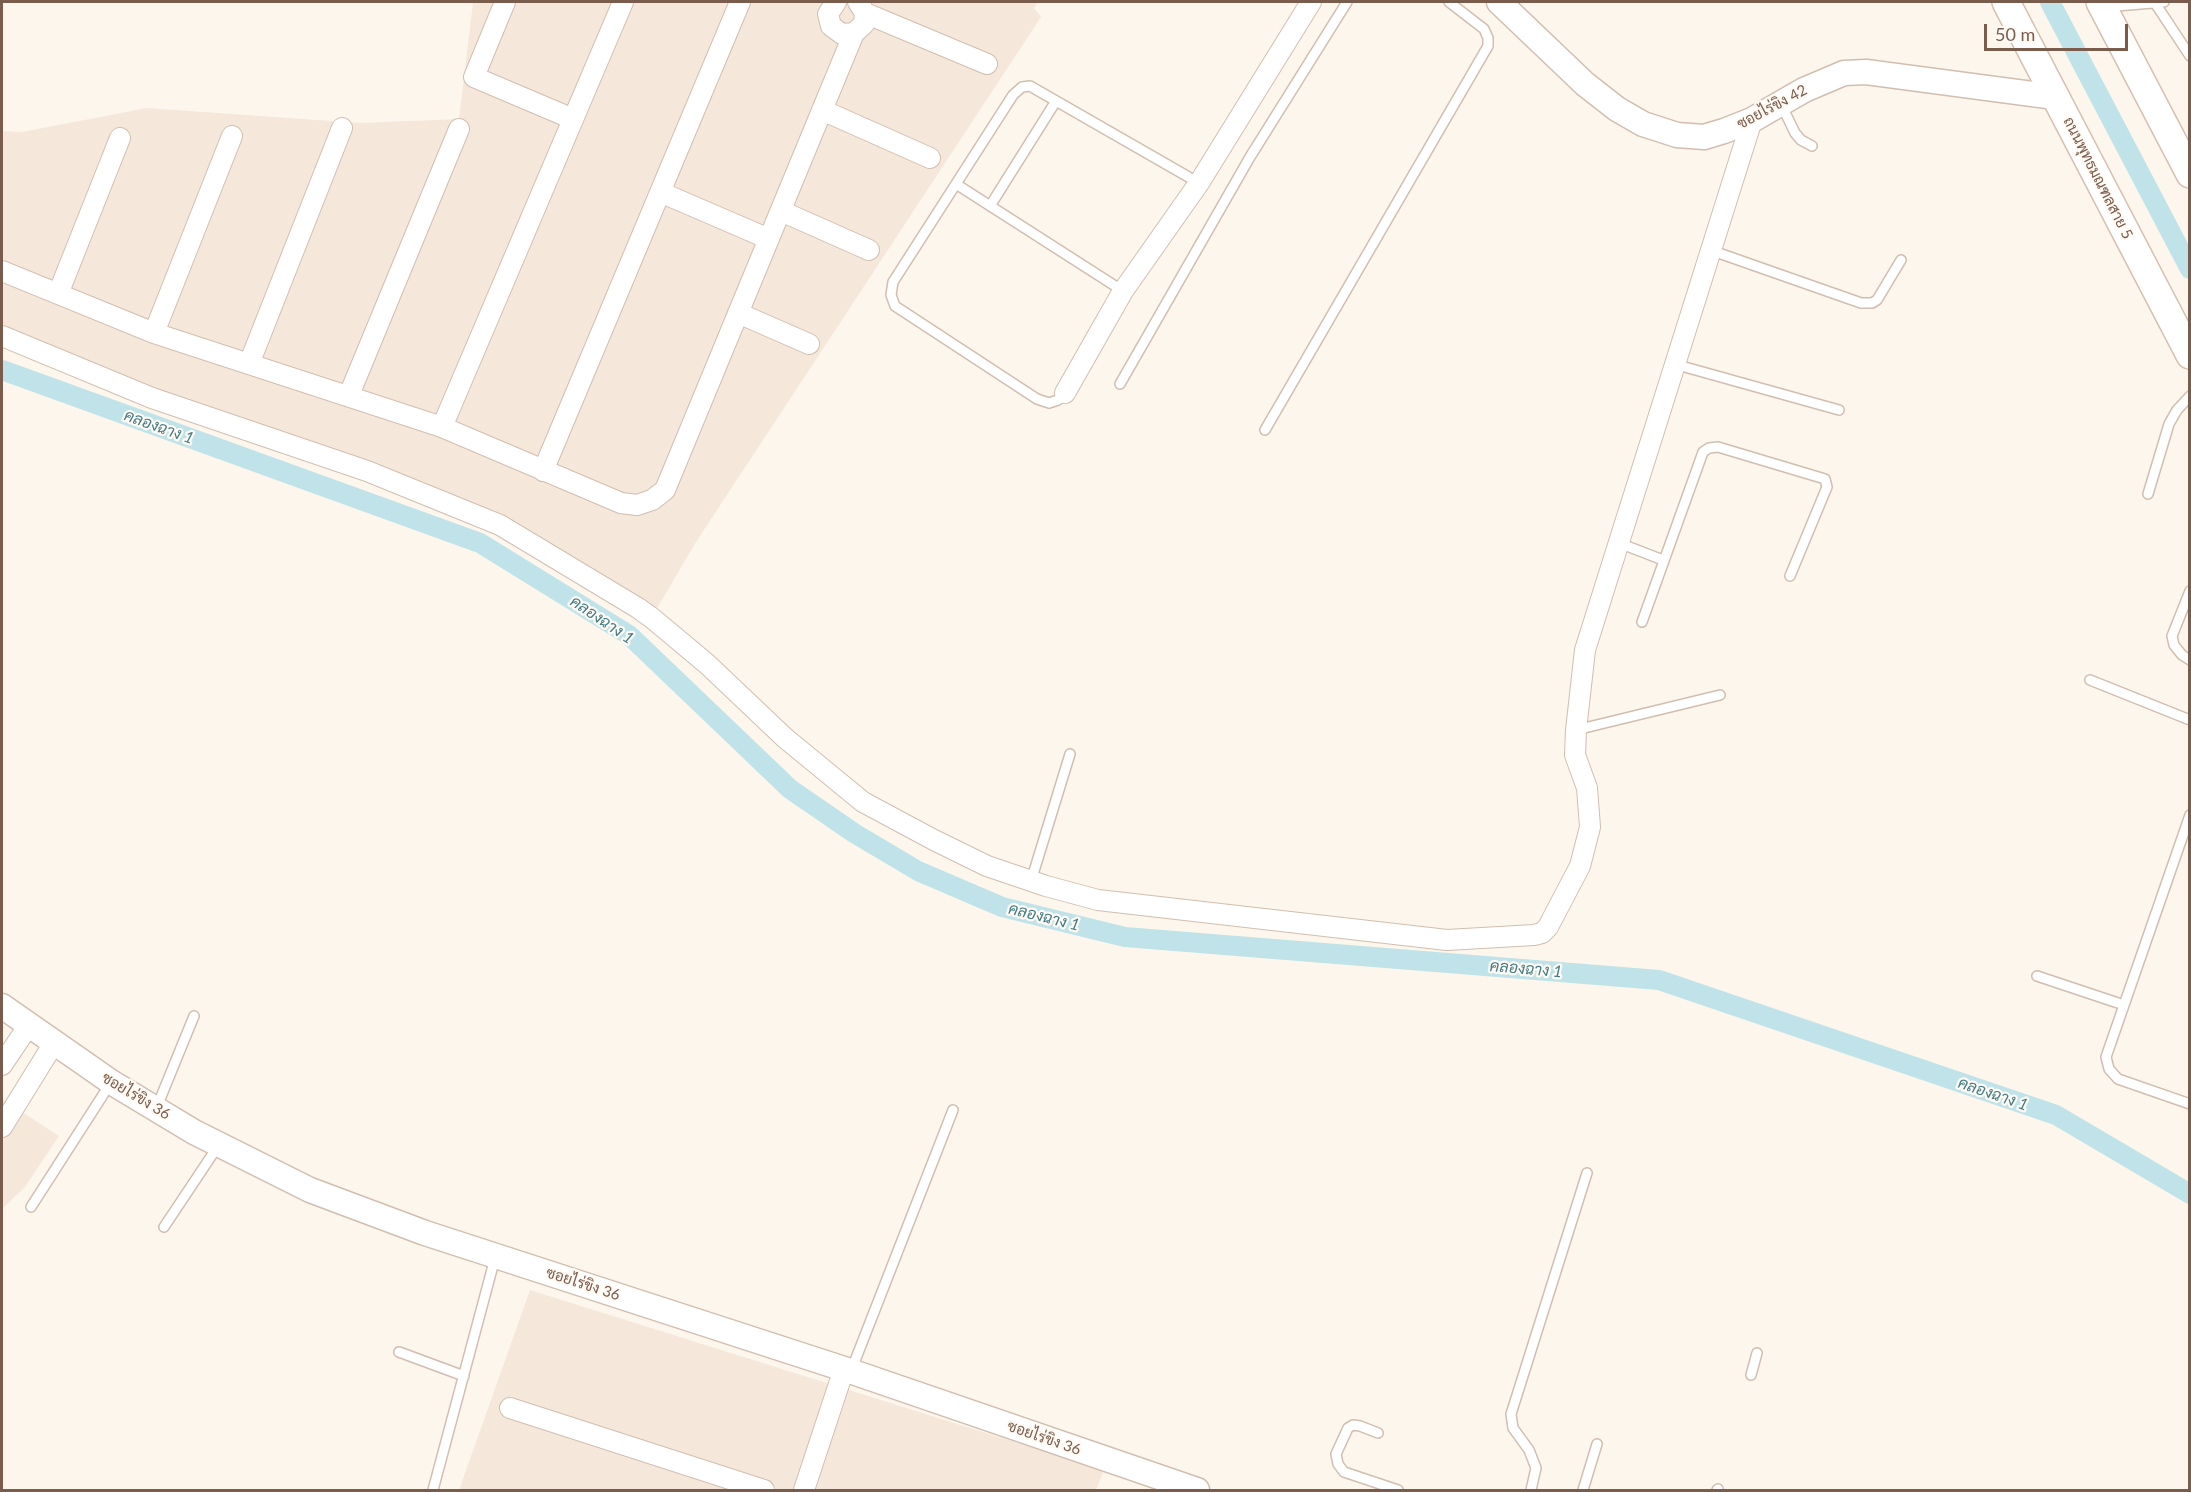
<!DOCTYPE html>
<meta charset="utf-8">
<style>
body{margin:0}
#map{position:relative;width:2191px;height:1492px;overflow:hidden;background:#fdf6ec;font-family:Lato,sans-serif}
canvas{display:block}
.frame{position:absolute;inset:0;border:3px solid #7a5c4d;pointer-events:none}
.scale{position:absolute;left:1984px;top:24px;width:144px;height:27px;box-sizing:border-box;border:3px solid #7a5c4d;border-top:0;padding-left:8px;font-size:18px;line-height:21px;white-space:nowrap;color:#7a5c4d;-webkit-text-stroke:4px #fffaf3;paint-order:stroke}
</style>
<div id="map">
<canvas width="2191" height="1492"></canvas>
<div class="frame"></div>
<div class="scale">50 m</div>
</div>
<script>
const g = document.querySelector('canvas').getContext('2d');
g.lineJoin = 'round';
function fillPath(path, color) { g.fillStyle = color; g.fill(path, 'evenodd'); }
const poly = rows => new Path2D(rows.map(r => 'M' + r).join(''));
function stroke(path, color, width, dash) { g.strokeStyle = color; g.lineWidth = width; g.lineCap = dash ? 'butt' : 'round'; g.setLineDash(dash || []); g.stroke(path); }
function write(font, color, halo, rows, align = 'center') {
  g.font = font + ' Lato,Sarabun,sans-serif'; g.lineWidth = 4.5; g.setLineDash([]); g.textBaseline = 'middle'; g.strokeStyle = halo; g.fillStyle = color; for (const [text, x, y, turn = 0] of rows) {
    g.save(); g.translate(x, y); g.rotate((+turn || 0) * Math.PI / 180); g.textAlign = isNaN(turn) ? turn : align; if (halo) g.strokeText(text, 0, 0); g.fillText(text, 0, 0); g.restore();
  }
}
fillPath(poly([
 [473,2,1038,2,1034,8,1041,17,696,542,656,610,517,522,340,451,155,391,2,328,2,131,22,132,147,108,360,123,459,119],
 [2,1099,59,1136,25,1187,2,1209],
 [530,1290,1104,1470,1096,1490,459,1490]
]), '#f5e8da');
stroke(poly([
 [2050,2,2190,269],
 [2,370,480,543,629,635,790,789,854,833,918,871,1002,907,1125,937,1659,980,2056,1115,2190,1194]
]), '#bfe3e8', 20);
const service = poly([
 [2155,3,2190,56],
 [2105,7,2164,2],
 [1781,104,1795,133,1801,140,1812,146],
 [956,184,1123,291],
 [990,206,1056,101],
 [1710,250,1861,303,1872,303,1877,300,1901,260],
 [1674,364,1839,410],
 [1120,384,1250,157,1347,2],
 [1065,393,1058,400,1049,403,1037,399,895,306,891,295,893,282,1013,95,1022,87,1030,86,1199,183],
 [1265,430,1488,46,1488,38,1484,29,1449,2],
 [2148,494,2169,424,2177,410,2190,396],
 [1619,543,1663,560],
 [2190,591,2172,636,2174,645,2182,655,2190,660],
 [1642,622,1703,452,1709,448,1718,447,1825,479,1827,487,1790,576],
 [2090,680,2190,720],
 [1576,730,1720,695],
 [2190,815,2106,1057,2109,1069,2118,1079,2190,1104],
 [1031,881,1070,754],
 [2037,976,2124,1005],
 [156,1109,194,1016],
 [31,1207,110,1084],
 [164,1227,218,1146],
 [399,1352,464,1376],
 [851,1371,953,1110],
 [1751,1375,1757,1353],
 [1378,1433,1360,1426,1353,1425,1348,1428,1336,1454,1338,1464,1344,1472,1398,1490],
 [433,1490,495,1258],
 [1531,1490,1536,1468,1529,1450,1513,1428,1511,1414,1587,1173],
 [1583,1490,1597,1444],
 [1717,1490,1718,1489]
]);
const minor = poly([
 [505,2,474,77,573,119],
 [836,2,828,14,831,26,842,34,854,33],
 [865,13,987,64],
 [822,110,930,158],
 [660,192,769,239],
 [781,211,869,250],
 [2,271,154,333,442,427,621,503,637,505,652,500,665,490,854,33,864,24,865,13,858,2],
 [58,294,120,138],
 [738,313,809,344],
 [154,333,232,136],
 [2,336,152,398,367,471,500,525,638,608,652,618,707,664,785,738,863,802,934,840,987,866,1046,886,1098,900,1447,940,1534,935,1542,933,1548,927,1580,866,1590,827,1587,788,1575,755,1576,730,1585,650,1752,120],
 [249,364,342,128],
 [1065,393,1123,291,1199,183,1311,2],
 [349,395,459,129],
 [442,427,623,2],
 [543,471,740,2],
 [2,1065,29,1025],
 [2,1127,54,1043],
 [510,1408,764,1490],
 [804,1490,844,1369]
]);
const tertiary = poly([
 [1499,2,1585,84,1617,109,1643,124,1677,135,1704,137,1724,131,1752,120,1804,90,1844,73,1866,72,2055,97],
 [2,1006,111,1082,194,1132,310,1190,425,1233,844,1369,1197,1490]
]);
const secondary = poly([
 [2006,2,2190,355],
 [2100,2,2190,174]
]);
stroke(service, '#d1beb0', 12);
stroke(minor, '#d1beb0', 22);
stroke(tertiary, '#d1beb0', 27);
stroke(secondary, '#d6c0b0', 30);
stroke(service, '#fff', 9);
stroke(minor, '#fff', 20);
stroke(tertiary, '#fff', 24);
stroke(secondary, '#fff', 27);
write('15px', '#7a5c4d', '#fffaf3', [
 ["ซอยไร่ขิง 42",1772,107,-28],
 ["ถนนพุทธมณฑลสาย 5",2098,178,63],
 ["ซอยไร่ขิง 36",136,1096,31],
 ["ซอยไร่ขิง 36",583,1284,18],
 ["ซอยไร่ขิง 36",1044,1438,19]
]);
write('italic 16px', '#437c86', '#fffaf3', [
 ["คลองฉาง 1",159,427,20],
 ["คลองฉาง 1",602,620,34],
 ["คลองฉาง 1",1044,917,14],
 ["คลองฉาง 1",1526,969,5],
 ["คลองฉาง 1",1993,1094,19]
]);
</script>
